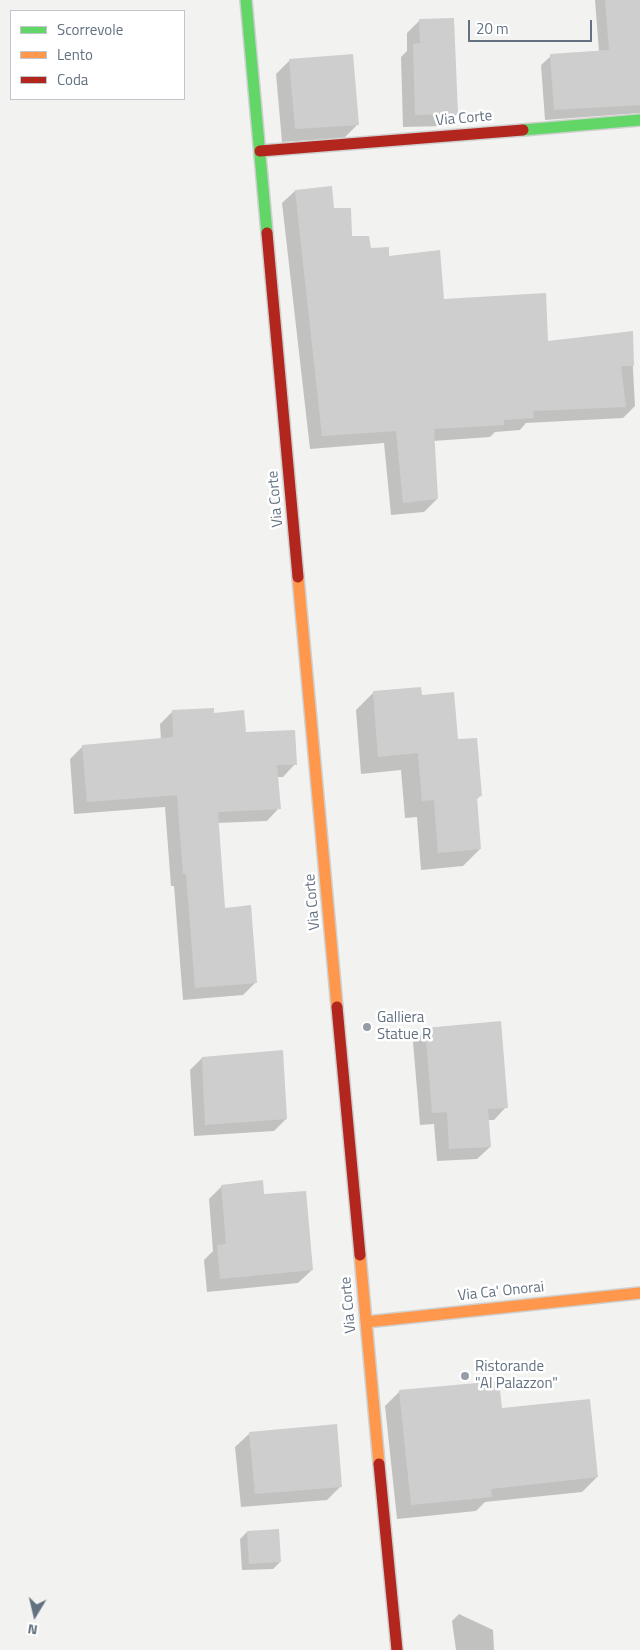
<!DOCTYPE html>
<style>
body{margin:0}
#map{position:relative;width:640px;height:1650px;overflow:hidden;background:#f2f3f0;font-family:"Titillium Web",sans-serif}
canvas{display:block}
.legend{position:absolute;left:10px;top:10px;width:175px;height:90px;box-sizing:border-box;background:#fff;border:1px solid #c1c6cc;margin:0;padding:6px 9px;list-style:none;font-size:15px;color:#637180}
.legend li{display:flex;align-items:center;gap:10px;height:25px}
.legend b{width:25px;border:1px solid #c1c6cc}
.north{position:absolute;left:10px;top:1590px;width:50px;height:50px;-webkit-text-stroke:4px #fff;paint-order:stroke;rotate:189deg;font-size:14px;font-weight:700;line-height:20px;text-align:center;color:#637180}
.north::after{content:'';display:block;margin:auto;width:18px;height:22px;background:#637180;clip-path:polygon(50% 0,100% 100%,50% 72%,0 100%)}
.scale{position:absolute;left:468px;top:20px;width:124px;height:22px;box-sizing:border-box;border:2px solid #637180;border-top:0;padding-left:6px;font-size:15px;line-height:18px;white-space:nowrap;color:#637180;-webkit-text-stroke:4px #fff;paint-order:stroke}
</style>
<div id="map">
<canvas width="640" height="1650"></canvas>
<ul class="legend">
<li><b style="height:6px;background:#63d668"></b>Scorrevole</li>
<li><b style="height:6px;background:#ff974d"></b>Lento</li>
<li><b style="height:6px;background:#b3261e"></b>Coda</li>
</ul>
<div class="north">N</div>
<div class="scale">20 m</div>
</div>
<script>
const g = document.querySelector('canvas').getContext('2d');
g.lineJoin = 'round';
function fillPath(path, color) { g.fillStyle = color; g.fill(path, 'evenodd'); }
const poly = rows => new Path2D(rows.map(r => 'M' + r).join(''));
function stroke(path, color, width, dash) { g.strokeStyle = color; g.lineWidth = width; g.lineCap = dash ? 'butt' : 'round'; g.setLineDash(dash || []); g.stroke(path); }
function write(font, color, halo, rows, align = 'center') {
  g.font = font + ' "Titillium Web",sans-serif'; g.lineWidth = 5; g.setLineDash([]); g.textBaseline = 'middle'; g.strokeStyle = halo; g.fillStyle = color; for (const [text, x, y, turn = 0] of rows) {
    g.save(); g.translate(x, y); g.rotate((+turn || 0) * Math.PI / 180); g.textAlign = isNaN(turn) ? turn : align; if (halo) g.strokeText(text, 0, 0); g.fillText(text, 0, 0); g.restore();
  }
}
fillPath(poly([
 [595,0,640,0,640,113,545,120,541,65,551,56,599,52],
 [420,20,457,114,445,126,403,127,401,57,407,51,407,33],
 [289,61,358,124,344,138,282,142,276,74],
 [295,191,333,210,351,237,369,249,388,257,442,301,547,342,631,333,635,406,623,418,526,423,520,430,495,432,490,437,433,441,437,499,424,512,391,515,384,443,310,449,282,203],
 [374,692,420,696,457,741,480,796,476,800,480,849,463,866,421,870,417,817,405,818,401,770,361,774,356,710],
 [173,711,213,714,295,764,283,777,277,777,279,808,267,821,217,823,224,909,256,982,243,995,183,1000,174,886,171,886,165,807,74,814,70,759,83,746,161,740,160,724],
 [425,1029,506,1107,494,1120,488,1120,490,1147,477,1159,437,1161,434,1124,420,1125,413,1042],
 [202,1058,286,1119,274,1131,194,1136,190,1070],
 [222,1186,263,1196,312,1270,298,1283,207,1292,204,1260,213,1251,209,1199],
 [400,1391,500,1409,597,1477,582,1492,485,1502,476,1511,397,1519,385,1406],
 [249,1434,341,1486,327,1500,241,1507,235,1447],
 [247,1532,280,1562,273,1569,242,1570,240,1539],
 [459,1614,493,1630,494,1650,456,1650,452,1621]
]), '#0003');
fillPath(poly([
 [605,0,640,0,640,105,554,110,550,54,609,50],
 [454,18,458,114,415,115,413,44,420,43,419,19],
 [353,54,359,125,295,129,289,59],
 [332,186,334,208,351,208,352,236,369,236,371,248,389,247,389,256,440,250,444,299,546,293,548,341,633,331,634,366,621,366,626,407,533,411,534,418,504,420,504,425,434,429,438,499,403,503,396,431,322,436,295,190],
 [421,687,422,695,454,692,458,739,477,738,482,796,477,797,481,849,438,853,434,800,422,801,418,753,378,757,373,691],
 [214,708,214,713,244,710,246,732,295,730,297,765,277,765,281,809,218,812,225,908,251,905,257,983,195,988,186,874,183,874,177,795,87,802,82,745,173,737,172,710],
 [501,1021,508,1108,488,1109,491,1147,449,1149,447,1112,432,1113,425,1028],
 [283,1050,287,1119,205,1125,202,1057],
 [263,1180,264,1194,306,1191,313,1270,220,1279,217,1245,226,1244,221,1185],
 [499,1381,502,1408,590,1399,598,1477,491,1489,492,1497,411,1505,399,1390],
 [337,1424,342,1487,255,1494,249,1432],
 [279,1529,281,1562,249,1564,247,1531]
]), '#cdcecd');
const fast = poly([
 [246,0,267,233],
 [523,130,640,120]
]);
const slow = poly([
 [298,577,337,1007],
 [360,1255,379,1464],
 [366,1322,640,1293]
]);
const jam = poly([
 [260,151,523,130],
 [267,233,298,577],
 [337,1007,360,1255],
 [379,1464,397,1650]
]);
stroke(fast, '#cfd0d0', 14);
stroke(slow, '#cfd0d0', 14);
stroke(jam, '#cfd0d0', 14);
stroke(fast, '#63d668', 11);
stroke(slow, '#ff974d', 11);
stroke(jam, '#b3261e', 11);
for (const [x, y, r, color] of [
 [367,1027,5,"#959ea7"],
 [465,1376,5,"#959ea7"]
]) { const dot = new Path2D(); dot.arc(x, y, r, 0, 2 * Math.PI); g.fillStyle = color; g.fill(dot); stroke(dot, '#fff', 2); }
write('15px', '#637180', '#fff', [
 ["Via Corte",464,119,-5],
 ["Via Corte",276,499,-95],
 ["Via Corte",313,902,-95],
 ["Via Ca' Onorai",501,1292,-6],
 ["Via Corte",349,1305,-95]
]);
write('15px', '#637180', '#fff', [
 ["Galliera",377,1018],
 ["Statue R",377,1035],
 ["Ristorande",475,1367],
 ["\"Al Palazzon\"",475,1384]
], 'left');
</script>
